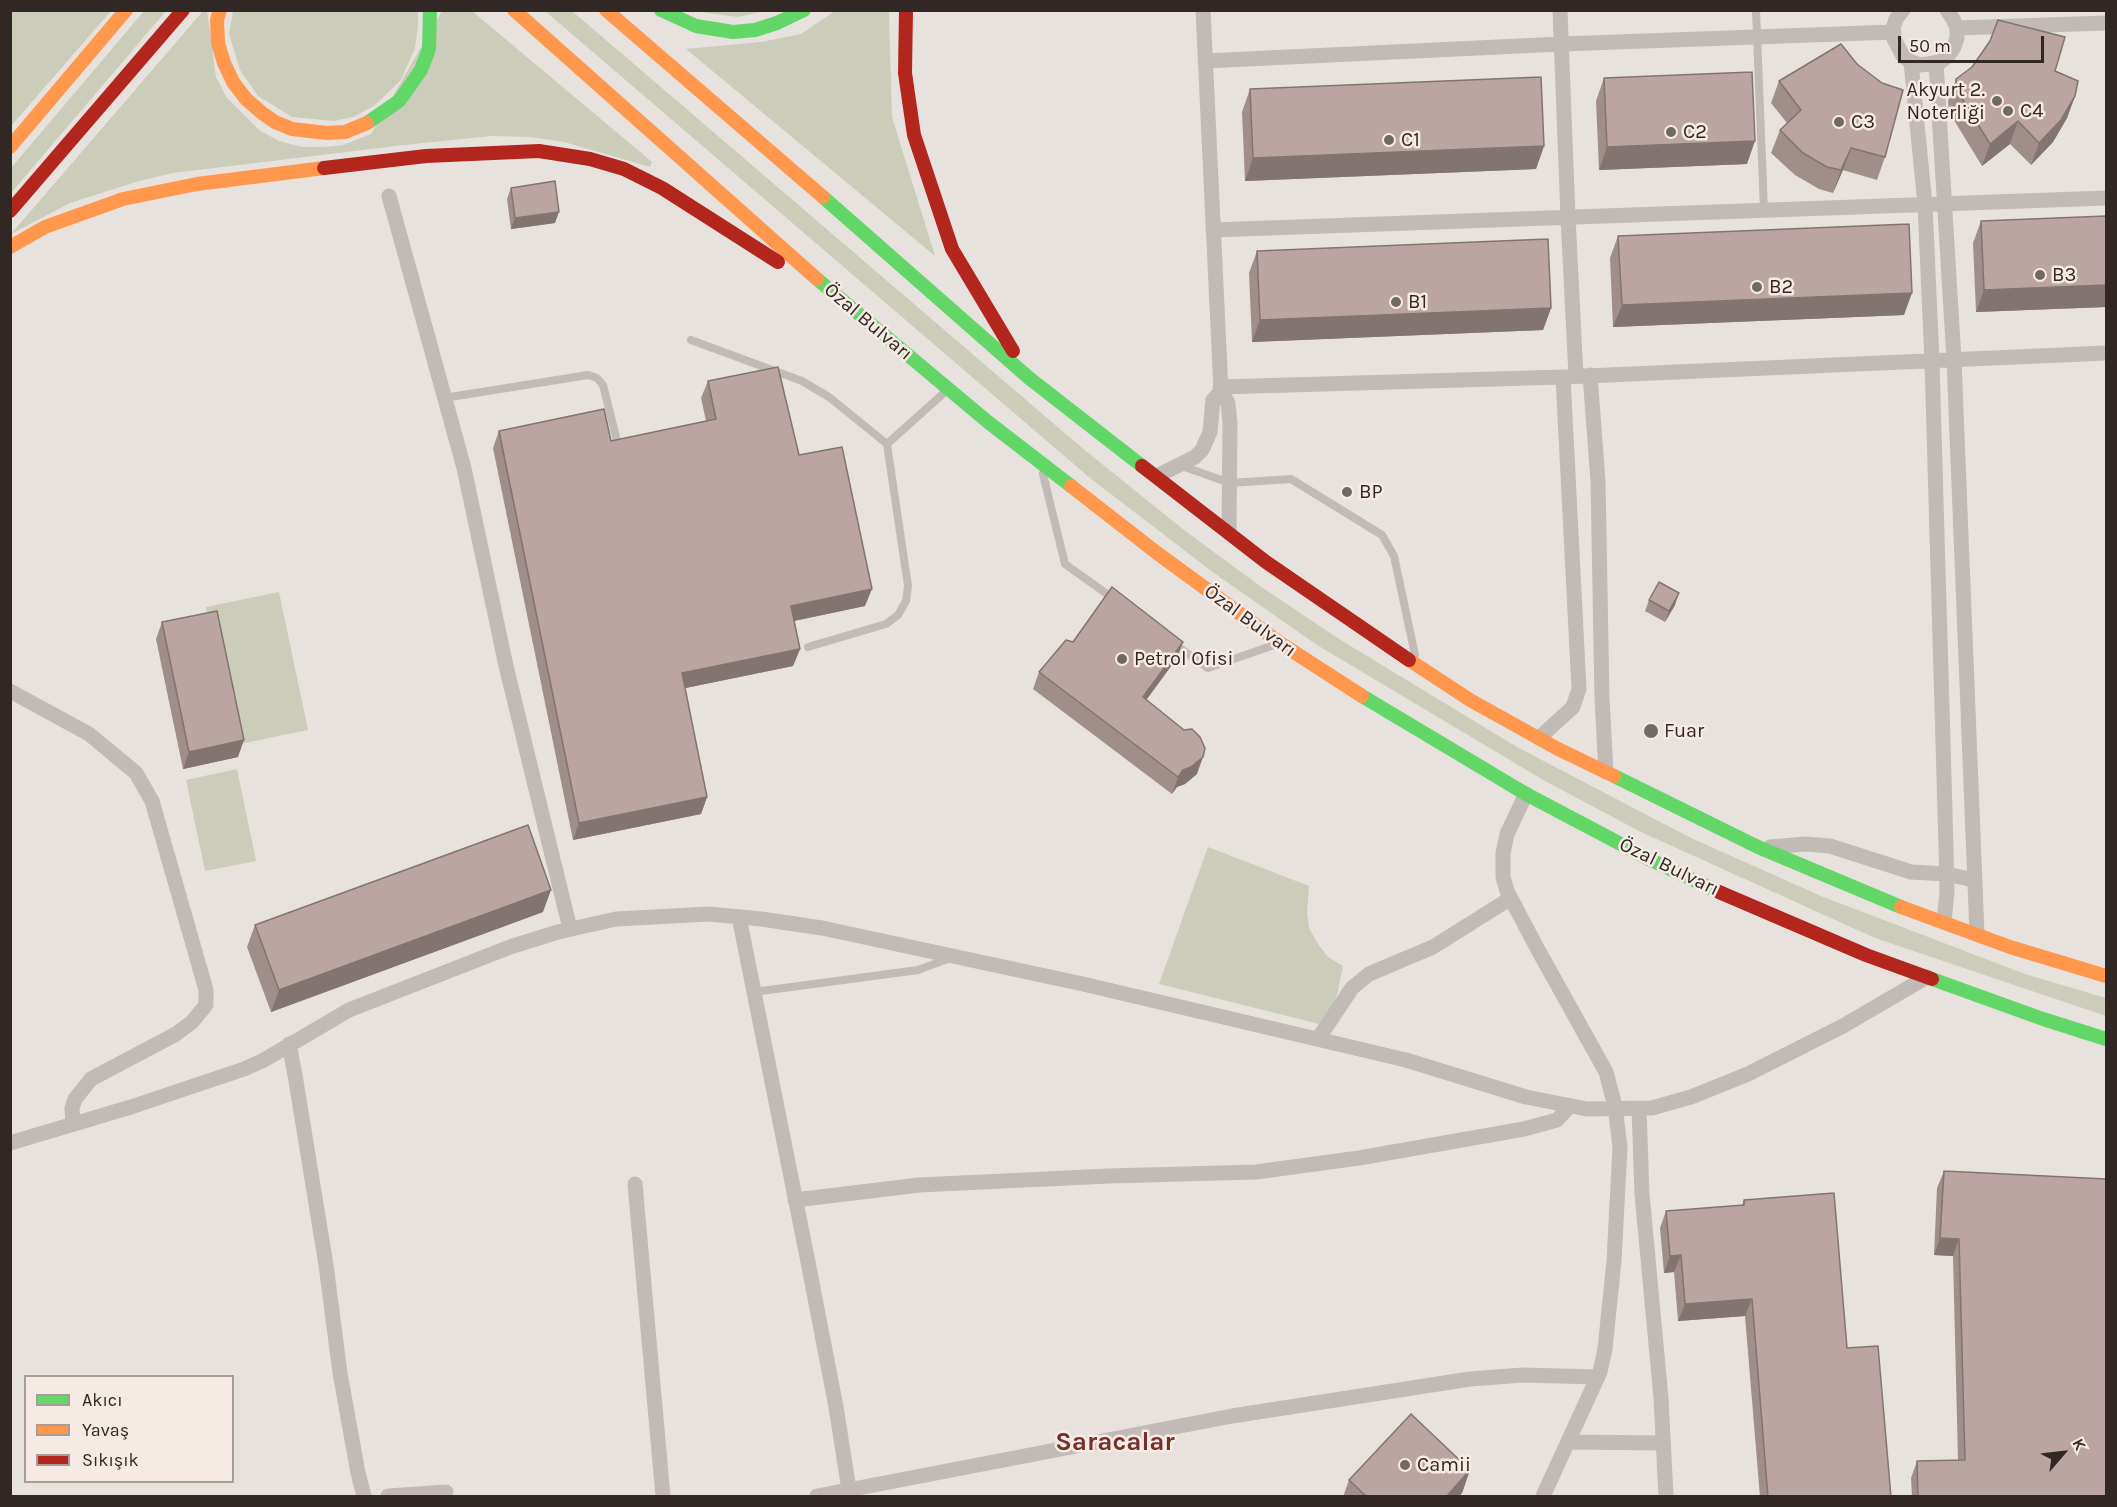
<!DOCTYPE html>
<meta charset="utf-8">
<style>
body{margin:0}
#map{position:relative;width:2117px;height:1507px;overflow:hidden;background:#e8e2de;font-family:Karla,sans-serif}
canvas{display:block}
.frame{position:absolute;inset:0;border:12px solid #312826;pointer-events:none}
.legend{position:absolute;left:24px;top:1375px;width:210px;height:108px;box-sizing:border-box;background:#f6ebe4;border:2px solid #a79d98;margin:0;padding:8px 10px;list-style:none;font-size:18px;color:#312826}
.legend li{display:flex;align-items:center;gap:12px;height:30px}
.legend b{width:30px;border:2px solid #a79d98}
.north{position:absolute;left:2033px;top:1423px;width:60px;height:60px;-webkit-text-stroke:4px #f6ebe4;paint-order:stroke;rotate:62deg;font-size:16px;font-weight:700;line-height:24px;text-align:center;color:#312826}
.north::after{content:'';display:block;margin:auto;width:21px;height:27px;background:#312826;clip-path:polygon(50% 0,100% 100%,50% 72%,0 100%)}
.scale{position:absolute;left:1898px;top:36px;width:146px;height:27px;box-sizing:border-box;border:3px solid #312826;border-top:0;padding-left:8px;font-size:18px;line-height:21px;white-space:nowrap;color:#312826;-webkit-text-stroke:4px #f6ebe4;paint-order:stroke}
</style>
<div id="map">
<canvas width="2117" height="1507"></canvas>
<div class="frame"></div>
<ul class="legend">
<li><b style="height:8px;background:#63d668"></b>Akıcı</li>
<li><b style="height:8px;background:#ff974d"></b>Yavaş</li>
<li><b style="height:8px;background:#b3261e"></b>Sıkışık</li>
</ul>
<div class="north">K</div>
<div class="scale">50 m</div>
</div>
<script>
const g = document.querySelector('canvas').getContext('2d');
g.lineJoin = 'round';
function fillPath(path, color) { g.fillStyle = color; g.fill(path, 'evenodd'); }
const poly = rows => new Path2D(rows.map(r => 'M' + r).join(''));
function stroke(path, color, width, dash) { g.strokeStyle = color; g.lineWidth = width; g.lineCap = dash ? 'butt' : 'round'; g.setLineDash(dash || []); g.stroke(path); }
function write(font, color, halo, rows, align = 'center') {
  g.font = font + ' Karla,sans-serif'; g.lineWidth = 5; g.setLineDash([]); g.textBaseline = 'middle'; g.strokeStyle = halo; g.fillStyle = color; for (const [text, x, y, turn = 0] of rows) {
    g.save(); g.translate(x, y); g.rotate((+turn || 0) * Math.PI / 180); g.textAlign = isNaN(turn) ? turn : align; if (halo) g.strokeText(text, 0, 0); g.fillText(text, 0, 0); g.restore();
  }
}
fillPath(poly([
 [418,10,418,26,415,48,401,80,374,106,353,117,333,121,292,117,258,96,240,70,229,34,233,11],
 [11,11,111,11,11,126],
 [144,11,166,11,11,193,11,168],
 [203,11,207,11,216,77,227,98,259,130,279,141,302,147,324,147,343,145,371,134,442,11,472,11,652,162,650,167,564,142,530,137,492,136,404,145,173,173,139,181,70,203,11,234],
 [545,11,572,11,1081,447,1184,530,1260,586,1339,639,1517,747,1691,838,1821,896,2025,974,2106,998,2106,1016,1875,938,1641,832,1545,781,1317,645,1214,573,1090,478],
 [692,11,765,11,738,17],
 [835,11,889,11,892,117,935,256,686,49,761,42,801,34],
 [279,592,308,730,235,745,206,607],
 [237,769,256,861,205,871,186,780],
 [1208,847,1309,886,1307,913,1309,928,1318,944,1328,957,1343,966,1337,995,1330,1010,1319,1024,1159,984]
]), '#cbccb9');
stroke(poly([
 [1756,10,1764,210],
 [691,340,802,381,829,397,887,444,945,392],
 [444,398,588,375,597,378,603,385,617,441],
 [1179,465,1230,483,1291,479,1382,535,1394,556,1415,655],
 [1043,474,1065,564,1114,599],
 [1174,644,1208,668,1274,645],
 [808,647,886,624,898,615,906,601,908,586,887,444],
 [754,992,918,970,950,958]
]), '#c1bab7', 8);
stroke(poly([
 [1203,10,1221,391,1228,403,1230,423,1229,533],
 [1560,10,1568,217,1576,376],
 [1903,10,1896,19,1893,29,1894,39,1903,56,1911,62,1921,65,1940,62,1948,56,1954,47,1957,38,1957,28,1953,19,1947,10],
 [1957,28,2106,23],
 [1205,61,1561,44,1894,32],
 [1911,62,1925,205,1932,361,1946,846,1947,892,1944,922],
 [1936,63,1954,360,1977,934],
 [389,196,464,468,506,666,570,929],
 [1213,230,2106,198],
 [1590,375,1598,481,1602,698,1606,772],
 [1220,387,1563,377,2106,353],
 [1157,476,1195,457,1202,450,1210,432,1213,400,1221,391],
 [10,691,89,734,136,773,152,801,206,990,206,1005,192,1022,176,1034,91,1079,75,1099,72,1108,73,1124],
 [1539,738,1573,707,1579,689,1563,377],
 [1526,794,1507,834,1503,853,1503,877,1507,891,1537,948,1606,1072,1615,1106,1620,1147,1614,1261,1605,1349,1600,1372,1543,1496],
 [1770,847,1805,844,1830,846,1911,872,1946,874,1974,880],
 [739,917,809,1267,836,1407,850,1496],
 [1318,1039,1352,988,1369,974,1433,947,1511,898],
 [289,1044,295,1075,326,1265,340,1373,358,1473,364,1496],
 [1639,1109,1642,1194,1661,1398,1666,1496],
 [10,1143,131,1107,244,1069,264,1060,349,1010,510,947,558,932,616,919,709,914,761,919,822,928,1083,984,1406,1060,1526,1097,1587,1109,1652,1108,1691,1097,1748,1074,1843,1026,1927,977],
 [635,1184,663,1496],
 [795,1200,919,1185,1109,1176,1256,1172,1359,1158,1524,1129,1557,1120,1570,1106],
 [1569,1442,1663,1443],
 [388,1496,446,1492],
 [817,1496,1232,1416,1470,1379,1523,1375,1597,1377]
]), '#c1bab7', 15);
stroke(poly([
 [661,10,696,26,733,32,755,30,777,23,804,10],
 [367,123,399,101,421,70,429,49,430,10],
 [823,197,1029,378,1142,466],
 [817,279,988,422,1071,486],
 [1362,696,1526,794,1651,860,1719,892],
 [1614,776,1758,847,1901,907],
 [1932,979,2043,1019,2106,1039]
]), '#63d668', 14);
stroke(poly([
 [220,10,217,20,218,43,224,63,233,82,246,99,262,113,275,122,292,129,327,133,345,132,367,123],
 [514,10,817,279],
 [606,10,823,197],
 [10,147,126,10],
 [10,247,45,227,123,199,197,184,324,168],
 [1071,486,1157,553,1280,643,1362,696],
 [1409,660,1470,700,1558,749,1614,776],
 [1901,907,2010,947,2106,976]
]), '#ff974d', 14);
stroke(poly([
 [906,10,905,73,914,135,952,249,1013,351],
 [324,168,426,156,539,151,590,159,624,169,662,188,778,262],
 [10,211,183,10],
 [1142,466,1266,562,1409,660],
 [1719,892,1866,955,1932,979]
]), '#b3261e', 14);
fillPath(poly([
 [2055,71,2075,96,2067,118,2053,142,2031,165,2010,144,1982,166,1949,112,1948,101,1956,79],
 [1604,78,1747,164,1599,170,1596,101],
 [1779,81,1885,157,1877,180,1843,170,1833,193,1819,189,1795,175,1771,153,1780,130,1787,123,1771,103],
 [1250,89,1544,146,1536,169,1245,181,1242,112],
 [511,188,555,223,511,229,507,199],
 [2106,216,2106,307,1976,312,1973,243,1981,221],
 [1618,236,1904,315,1613,327,1610,258],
 [1257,251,1551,308,1543,330,1252,342,1249,273],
 [708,381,799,455,865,606,794,621,800,649,793,666,685,688,707,797,701,814,573,840,493,448,499,431,611,441,706,421,701,398],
 [1649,600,1675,605,1665,622,1645,611],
 [162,622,238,757,183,769,156,639],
 [1073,642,1177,658,1146,700,1197,774,1185,784,1177,787,1172,794,1033,689,1039,672],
 [543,912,271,1012,247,947,255,925],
 [1944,1171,2106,1497,1912,1497,1911,1478,1917,1461,1958,1460,1953,1256,1934,1255,1937,1188],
 [1744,1200,1847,1348,1891,1497,1760,1497,1745,1316,1678,1321,1674,1272,1664,1273,1660,1228,1666,1211,1742,1205],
 [1470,1470,1462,1493,1458,1497,1343,1497,1349,1480]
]), '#a08e8b');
fillPath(poly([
 [2075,96,2067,118,2053,142,2031,165,2039,143],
 [2018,121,2010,144,1982,166,1990,144],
 [1755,141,1747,164,1599,170,1607,147],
 [1544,146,1536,169,1245,181,1253,158],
 [1851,148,1843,170,1833,193,1841,170],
 [559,212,555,223,511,229,515,218],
 [2106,285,2106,307,1976,312,1984,290],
 [1912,293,1904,315,1613,327,1622,305],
 [1551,308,1543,330,1252,342,1260,320],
 [872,589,865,606,784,623,791,606],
 [1679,593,1675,605,1665,622,1669,611],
 [1183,642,1177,658,1136,714,1143,697],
 [800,649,793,666,676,690,682,673],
 [244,740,238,757,183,769,189,752],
 [1203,757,1197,774,1185,784,1177,787,1172,794,1178,777,1183,770],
 [707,797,701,814,573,840,579,823],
 [551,890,543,912,271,1012,279,990],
 [1940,1238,1959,1239,1953,1256,1934,1255],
 [1681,1255,1674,1272,1664,1273,1670,1256],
 [1752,1299,1745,1316,1678,1321,1685,1304],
 [1470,1470,1462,1493,1458,1497,1446,1497]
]), '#827471');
const building = poly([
 [1998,20,2065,37,2055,71,2078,81,2075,96,2061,120,2039,143,2018,121,1990,144,1957,90,1956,79,1972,67,1990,41,1998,20],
 [1841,44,1857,64,1882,83,1903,90,1885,157,1851,148,1841,170,1827,167,1803,153,1780,130,1801,110,1779,81,1841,44],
 [1752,72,1755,141,1607,147,1604,78,1752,72],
 [1541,77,1544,146,1253,158,1250,89,1541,77],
 [555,181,559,212,515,218,511,188,555,181],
 [2106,216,2106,285,1984,290,1981,221,2106,216],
 [1909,224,1912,293,1622,305,1618,236,1909,224],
 [1548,239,1551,308,1260,320,1257,251,1548,239],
 [778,367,799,455,842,447,872,589,791,606,800,649,682,673,707,797,579,823,499,431,604,409,611,441,716,419,708,381,778,367],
 [1659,582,1679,593,1669,611,1649,600,1659,582],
 [1112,587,1183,642,1143,697,1184,730,1192,729,1200,737,1205,748,1203,757,1191,767,1183,770,1178,777,1039,672,1066,640,1073,642,1112,587],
 [217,611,244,740,189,752,162,622,217,611],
 [528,825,551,890,279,990,255,925,528,825],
 [1944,1171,2106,1179,2106,1497,1918,1497,1917,1461,1965,1460,1959,1239,1940,1238,1944,1171],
 [1834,1193,1847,1348,1878,1346,1891,1497,1768,1497,1752,1299,1685,1304,1681,1255,1670,1256,1666,1211,1744,1205,1744,1200,1834,1193],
 [1411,1414,1470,1470,1446,1497,1367,1497,1349,1480,1411,1414]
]);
fillPath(building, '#baa5a2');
stroke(building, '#827471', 1.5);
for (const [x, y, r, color] of [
 [1997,101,6,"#716966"],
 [2008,111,6,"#716966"],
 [1839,122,6,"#716966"],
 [1671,132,6,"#716966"],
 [1389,140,6,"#716966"],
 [2040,275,6,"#716966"],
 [1757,287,6,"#716966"],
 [1396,302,6,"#716966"],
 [1347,492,6,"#716966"],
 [1122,659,6,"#716966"],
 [1651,731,8,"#716966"],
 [1405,1465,6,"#716966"]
]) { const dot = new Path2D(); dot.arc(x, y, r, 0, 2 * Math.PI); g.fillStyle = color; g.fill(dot); stroke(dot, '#f6ebe4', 2); }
write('20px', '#312826', '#f6ebe4', [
 ["Akyurt 2.",1985,90,"right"],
 ["Noterliği",1985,113,"right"],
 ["C4",2020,111],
 ["C3",1851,122],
 ["C2",1683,132],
 ["C1",1401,140],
 ["B3",2052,275],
 ["B2",1769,287],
 ["B1",1408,302],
 ["BP",1359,492],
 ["Petrol Ofisi",1134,659],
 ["Fuar",1664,731],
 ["Camii",1417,1465]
], 'left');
write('20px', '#312826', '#f6ebe4', [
 ["Özal Bulvarı",868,322,40],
 ["Özal Bulvarı",1250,621,36],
 ["Özal Bulvarı",1669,867,26]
]);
write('bold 26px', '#75302a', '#f6ebe4', [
 ["Saracalar",1115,1443]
]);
</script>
